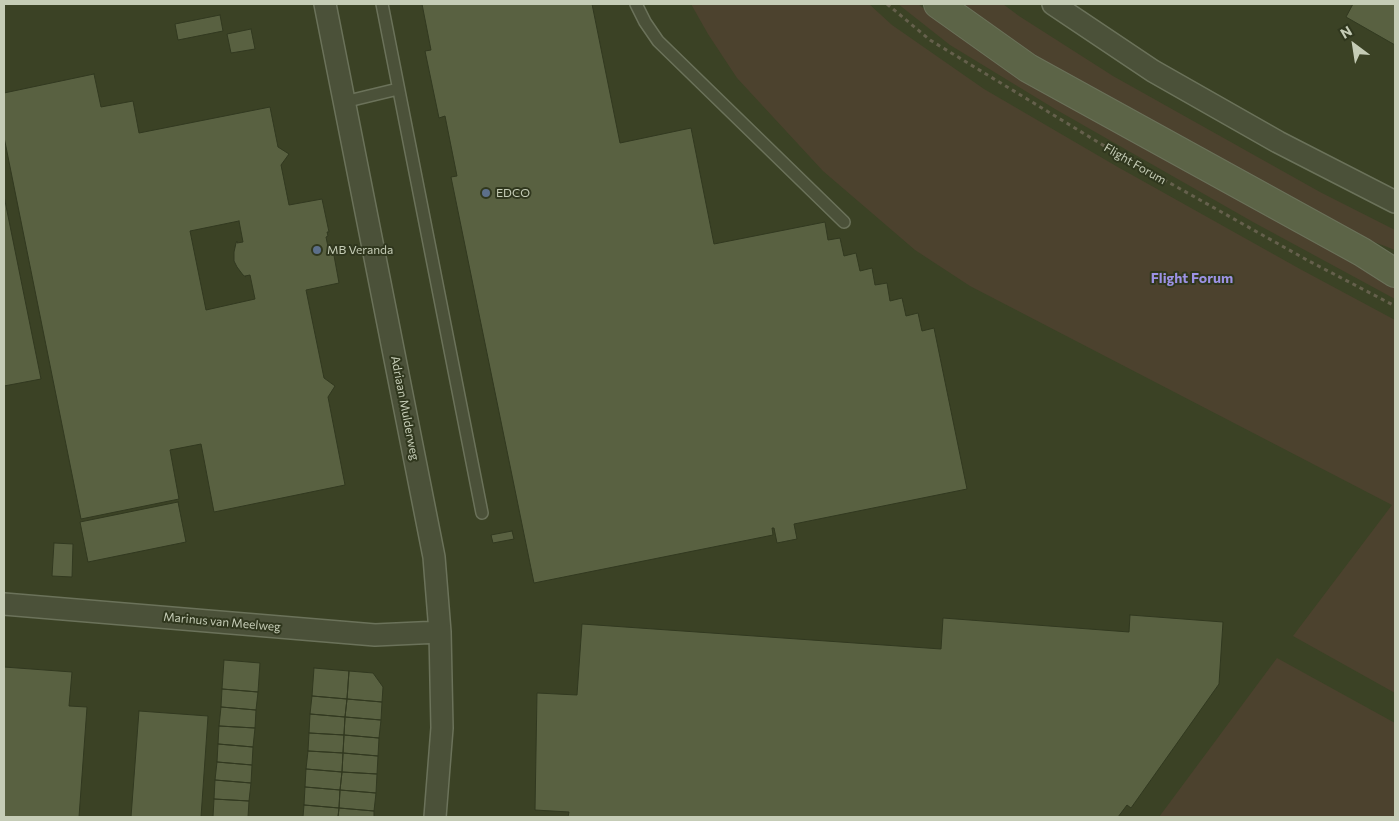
<!DOCTYPE html>
<style>
body{margin:0}
#map{position:relative;width:1399px;height:821px;overflow:hidden;background:#3b4225;font-family:Commissioner,sans-serif}
canvas{display:block}
.frame{position:absolute;inset:0;border:5px solid #c5ccb6;pointer-events:none}
.north{position:absolute;left:1329px;top:20px;width:50px;height:50px;-webkit-text-stroke:4px #30371e;paint-order:stroke;rotate:329deg;font-size:14px;font-weight:700;line-height:20px;text-align:center;color:#c5ccb6}
.north::after{content:'';display:block;margin:auto;width:18px;height:22px;background:#c5ccb6;clip-path:polygon(50% 0,100% 100%,50% 72%,0 100%)}
</style>
<div id="map">
<canvas width="1399" height="821"></canvas>
<div class="frame"></div>
<div class="north">N</div>
</div>
<script>
const g = document.querySelector('canvas').getContext('2d');
g.lineJoin = 'round';
function fillPath(path, color) { g.fillStyle = color; g.fill(path, 'evenodd'); }
const poly = rows => new Path2D(rows.map(r => 'M' + r).join(''));
function stroke(path, color, width, dash) { g.strokeStyle = color; g.lineWidth = width; g.lineCap = dash ? 'butt' : 'round'; g.setLineDash(dash || []); g.stroke(path); }
function write(font, color, halo, rows, align = 'center') {
  g.font = font + ' Commissioner,sans-serif'; g.lineWidth = 4; g.setLineDash([]); g.textBaseline = 'middle'; g.strokeStyle = halo; g.fillStyle = color; for (const [text, x, y, turn = 0] of rows) {
    g.save(); g.translate(x, y); g.rotate((+turn || 0) * Math.PI / 180); g.textAlign = isNaN(turn) ? turn : align; if (halo) g.strokeText(text, 0, 0); g.fillText(text, 0, 0); g.restore();
  }
}
fillPath(poly([
 [691,4,869,4,892,25,984,89,1116,166,1300,269,1395,320,1395,693,1293,636,1392,505,970,286,915,250,823,171,737,78,708,34],
 [898,4,918,4,948,28,1229,193,1395,286,1395,299,1253,222,1055,109,950,45],
 [957,4,1003,4,1019,16,1113,76,1320,192,1395,230,1395,250,1343,230,1086,85,1000,35],
 [1277,658,1395,723,1395,817,1159,817]
]), '#4c422e');
const building = poly([
 [422,4,592,4,620,143,691,128,714,244,825,222,828,240,840,238,844,256,856,253,860,271,872,268,875,285,887,283,890,301,902,298,906,316,918,313,922,331,934,328,967,489,794,524,797,539,777,543,774,528,772,528,773,535,534,583,451,177,457,176,445,116,439,118,425,51,431,50,422,4],
 [1353,4,1395,4,1395,45,1346,17,1353,4],
 [220,15,223,31,178,40,175,24,220,15],
 [251,29,255,49,231,53,227,34,251,29],
 [94,74,101,107,133,101,139,133,270,107,278,147,289,154,281,165,289,205,322,199,329,232,327,232,328,236,326,237,328,247,330,246,333,250,339,283,306,290,324,378,335,386,328,397,345,485,214,512,201,444,170,450,179,499,81,519,4,137,4,93,94,74],
 [239,221,243,242,237,243,237,241,236,243,234,252,234,261,237,267,243,275,246,277,245,276,250,275,255,299,206,310,190,231,239,221],
 [4,196,41,379,4,386,4,196],
 [178,502,186,542,88,562,80,522,178,502],
 [512,531,514,539,493,543,491,535,512,531],
 [54,543,73,544,72,577,52,576,54,543],
 [1130,615,1223,622,1219,684,1131,808,1127,805,1118,817,568,817,569,812,535,810,537,693,577,695,582,624,941,649,943,618,1129,632,1130,615],
 [224,660,260,663,258,692,222,689,224,660],
 [4,667,72,672,69,706,87,707,79,817,4,817,4,667],
 [314,668,349,671,347,699,312,696,314,668],
 [349,671,373,673,383,687,382,702,347,699,349,671],
 [222,689,258,692,256,710,221,707,222,689],
 [312,696,347,699,345,717,310,714,312,696],
 [347,699,382,702,381,720,345,717,347,699],
 [221,707,256,710,255,728,219,726,221,707],
 [139,711,208,716,201,817,131,817,139,711],
 [310,714,345,717,344,735,309,733,310,714],
 [345,717,381,720,379,738,344,735,345,717],
 [219,726,255,728,253,747,218,744,219,726],
 [309,733,344,735,343,753,308,751,309,733],
 [344,735,379,738,378,756,343,753,344,735],
 [218,744,253,747,252,765,217,762,218,744],
 [308,751,343,753,342,772,306,769,308,751],
 [343,753,378,756,377,774,342,772,343,753],
 [217,762,252,765,251,783,215,780,217,762],
 [306,769,342,772,340,790,305,787,306,769],
 [342,772,377,774,376,793,340,790,342,772],
 [215,780,251,783,249,801,214,799,215,780],
 [305,787,340,790,339,808,304,805,305,787],
 [340,790,376,793,374,811,339,808,340,790],
 [214,799,249,801,248,817,213,817,214,799],
 [304,805,339,808,338,817,303,817,304,805],
 [339,808,374,811,374,817,338,817,339,808]
]);
fillPath(building, '#596141');
stroke(building, '#323920', 1);
const lane = poly([
 [382,4,482,513],
 [636,4,645,22,658,41,844,222],
 [344,102,398,89]
]);
const street = poly([
 [325,4,434,557,440,632,442,728,435,817],
 [1053,4,1153,71,1278,142,1395,202],
 [4,604,375,635,440,632]
]);
const secondary = poly([
 [938,4,1028,68,1362,252,1395,273]
]);
stroke(lane, '#6b725a', 14);
stroke(street, '#6b725a', 24);
stroke(secondary, '#6b725a', 30);
stroke(poly([
 [887,4,930,40,1111,150,1307,260,1395,306]
]), '#65604c', 3, [4, 4]);
stroke(lane, '#4b5139', 11);
stroke(street, '#4b5139', 21);
stroke(secondary, '#5c6447', 28);
for (const [x, y, r, color] of [
 [486,193,5,"#5c6f8a"],
 [317,250,5,"#5c6f8a"]
]) { const dot = new Path2D(); dot.arc(x, y, r, 0, 2 * Math.PI); g.fillStyle = color; g.fill(dot); stroke(dot, '#30371e', 2); }
write('12px', '#c5ccb6', '#30371e', [
 ["Flight Forum",1135,164,30],
 ["Adriaan Mulderweg",405,408,79],
 ["Marinus van Meelweg",222,622,5]
]);
write('12px', '#c5ccb6', '#30371e', [
 ["EDCO",496,193],
 ["MB Veranda",327,250]
], 'left');
write('bold 14px', '#9c92e4', '#30371e', [
 ["Flight Forum",1192,278]
]);
</script>
